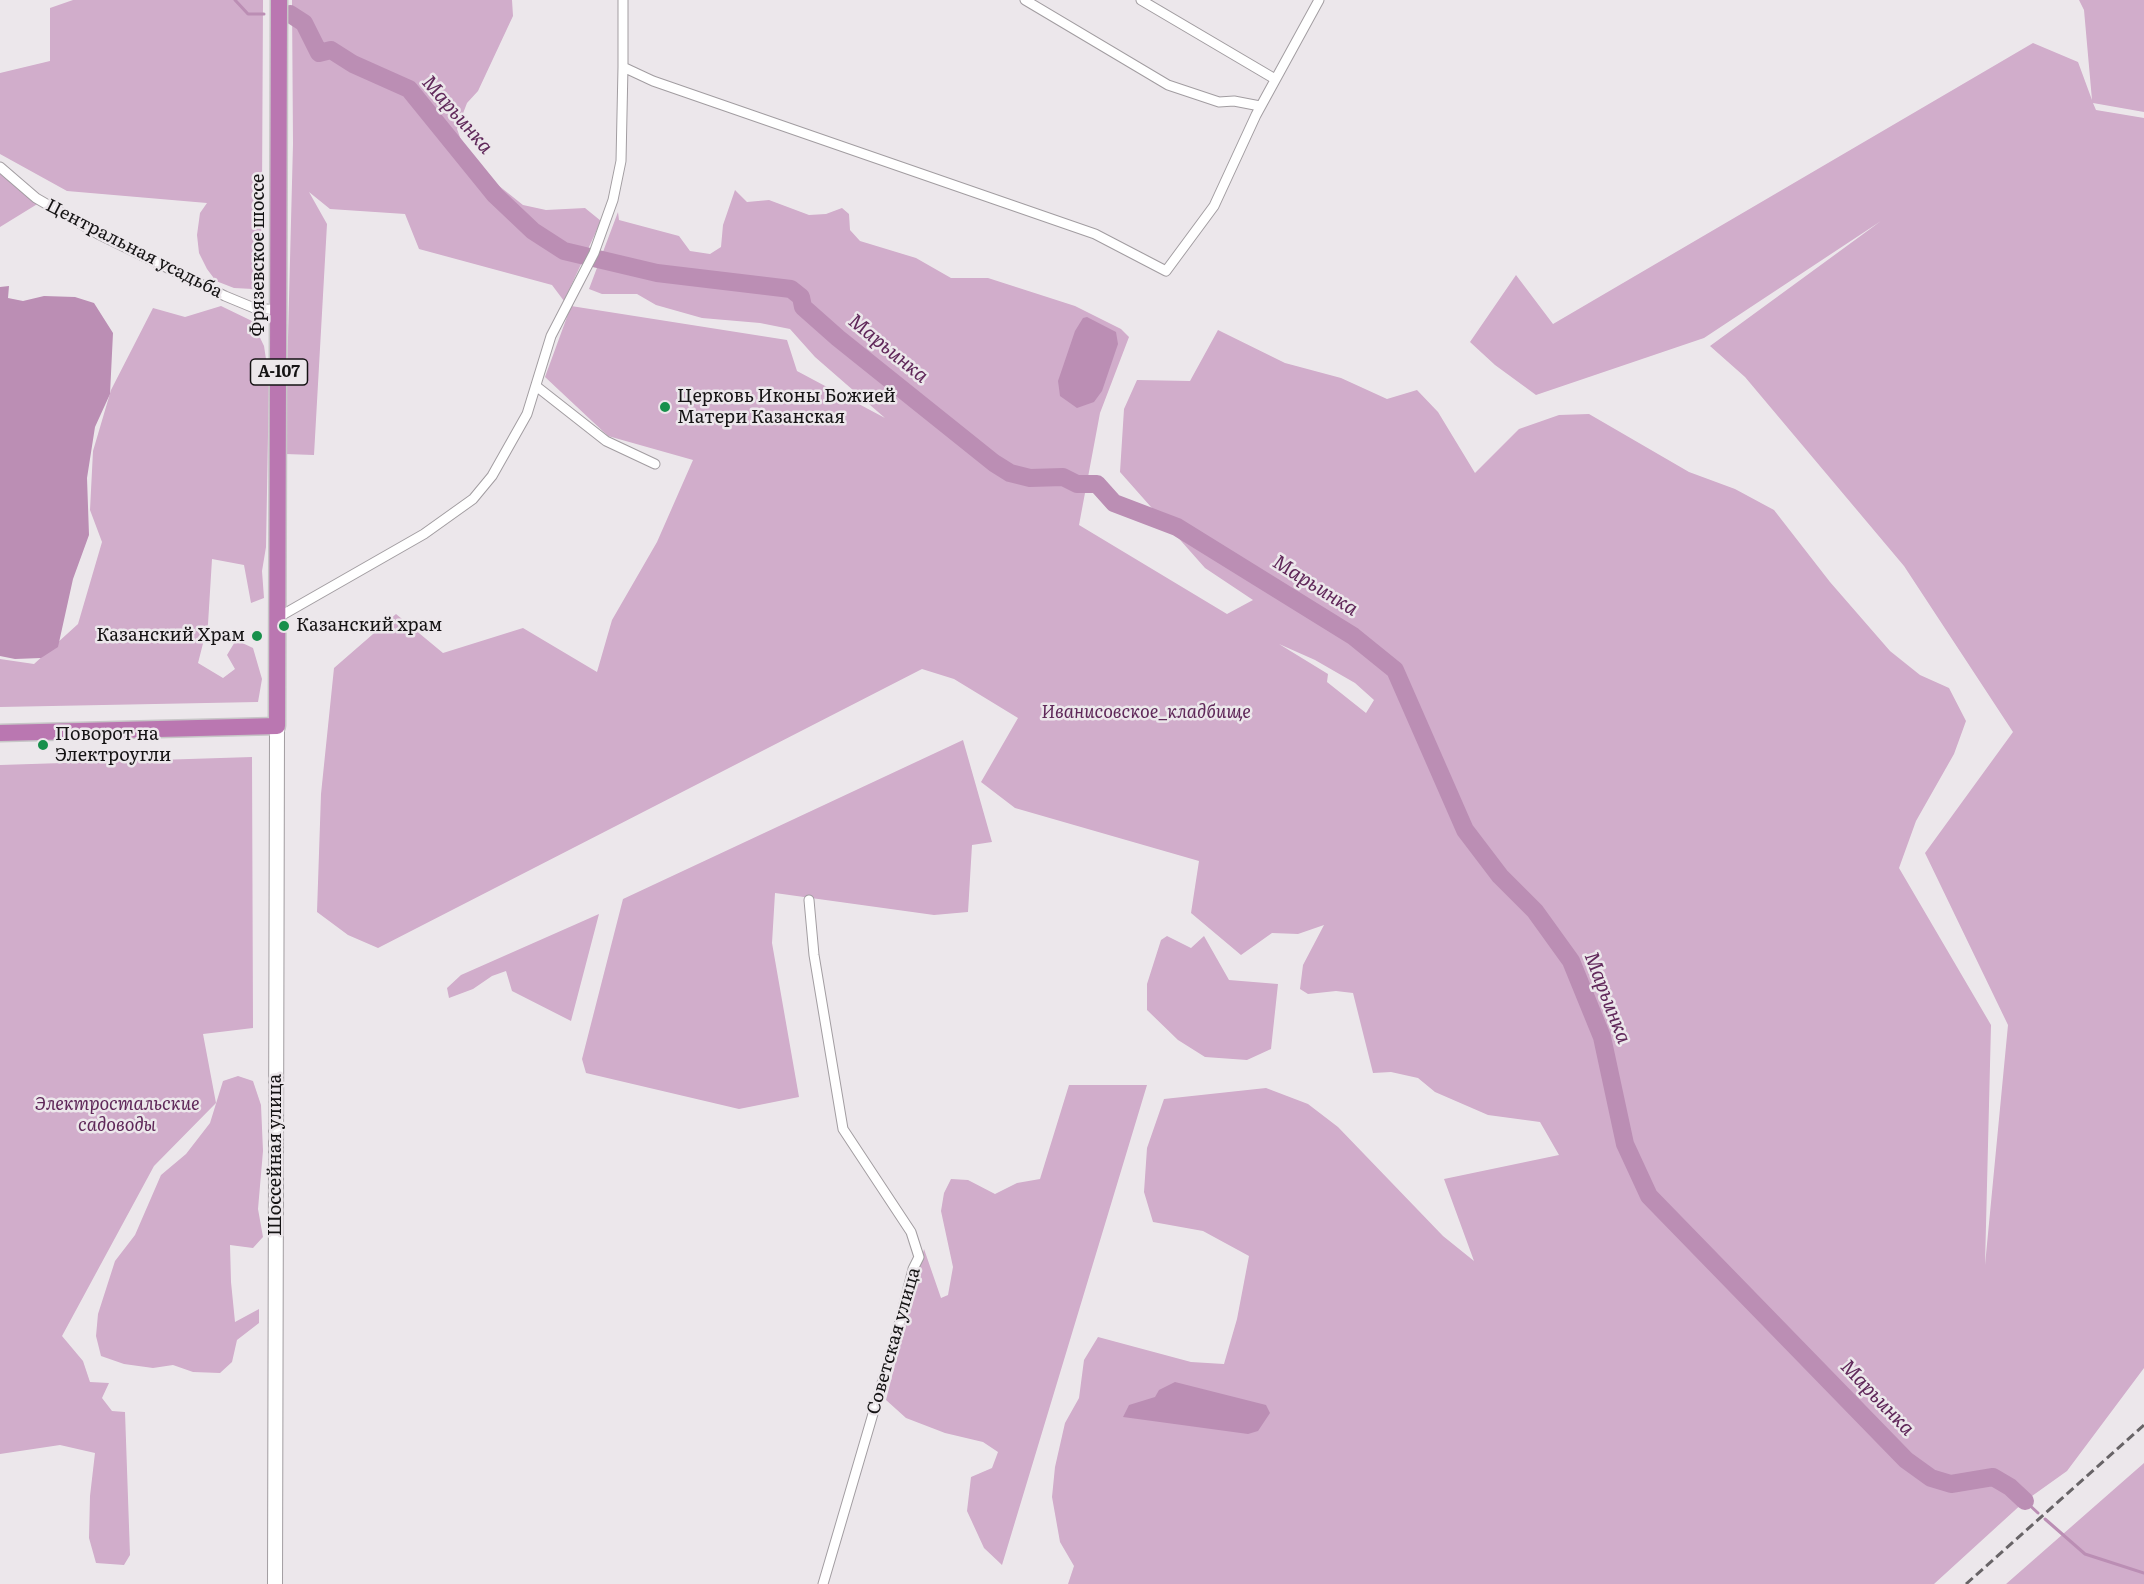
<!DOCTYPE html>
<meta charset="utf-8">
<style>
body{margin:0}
canvas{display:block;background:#ece7eb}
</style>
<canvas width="2144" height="1584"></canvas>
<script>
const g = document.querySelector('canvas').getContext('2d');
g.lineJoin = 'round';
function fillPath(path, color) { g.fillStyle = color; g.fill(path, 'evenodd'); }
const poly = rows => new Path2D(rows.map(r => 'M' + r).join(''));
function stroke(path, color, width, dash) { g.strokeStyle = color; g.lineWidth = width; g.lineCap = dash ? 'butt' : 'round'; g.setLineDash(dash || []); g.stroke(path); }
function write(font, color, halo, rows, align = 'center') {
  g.font = font + ' Literata,serif'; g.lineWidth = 5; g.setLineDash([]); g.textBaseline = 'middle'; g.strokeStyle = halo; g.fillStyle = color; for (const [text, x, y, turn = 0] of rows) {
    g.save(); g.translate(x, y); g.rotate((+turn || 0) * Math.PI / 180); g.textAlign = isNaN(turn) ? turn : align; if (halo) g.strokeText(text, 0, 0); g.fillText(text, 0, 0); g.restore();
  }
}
fillPath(poly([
 [73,0,263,0,262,195,257,207,264,216,261,226,265,251,263,278,253,289,234,288,216,281,207,269,199,253,197,235,200,213,207,203,67,191,0,154,0,73,50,61,50,8],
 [292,0,512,0,513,16,478,91,467,103,457,129,469,162,523,205,546,210,585,208,601,221,564,301,552,285,419,249,405,214,330,209,309,192,327,224,314,455,285,454,293,144],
 [2079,0,2144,0,2144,112,2093,103,2096,110,2144,118,2144,1368,2067,1471,2025,1501,1934,1584,1068,1584,1074,1566,1060,1542,1052,1497,1055,1467,1065,1423,1079,1398,1084,1360,1098,1337,1191,1362,1224,1364,1237,1319,1249,1256,1203,1231,1153,1222,1144,1192,1147,1148,1164,1099,1266,1088,1308,1104,1338,1127,1443,1236,1474,1261,1444,1179,1559,1155,1540,1122,1488,1115,1435,1092,1418,1078,1391,1072,1373,1073,1353,993,1336,991,1308,994,1300,989,1303,965,1324,925,1298,934,1272,933,1241,955,1191,913,1199,861,1015,808,981,782,1018,718,954,679,922,669,378,948,348,935,317,912,321,794,334,668,396,614,443,653,523,628,597,672,612,620,657,542,693,460,608,436,545,377,571,306,787,340,797,371,885,418,815,357,790,329,760,323,702,318,656,305,637,294,602,294,589,289,618,212,619,220,679,236,690,251,710,254,721,247,723,225,735,190,747,202,769,200,809,215,826,214,842,208,849,214,850,230,860,241,916,258,951,278,988,278,1075,306,1121,329,1129,337,1100,413,1079,525,1227,614,1253,600,1205,568,1120,472,1124,409,1137,380,1190,381,1218,330,1285,363,1341,378,1387,399,1417,390,1438,412,1475,473,1519,429,1559,415,1589,414,1689,472,1735,489,1774,510,1830,582,1890,651,1920,675,1949,688,1966,721,1954,754,1916,821,1899,868,1991,1025,1985,1265,2008,1025,1925,853,2013,732,1904,566,1745,377,1710,346,1881,221,1704,338,1536,395,1495,365,1470,342,1516,275,1553,324,2033,43,2078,62,2092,100,2084,10],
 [1279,644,1315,660,1355,683,1374,700,1366,713,1327,682,1328,674],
 [0,170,39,203,0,227],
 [221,306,252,321,264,346,269,379,266,547,262,571,264,598,251,603,244,565,212,559,208,624,198,663,223,678,235,669,227,655,236,640,253,648,262,679,258,702,0,707,0,659,34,664,78,624,102,542,90,510,93,451,111,390,153,308,185,317],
 [963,740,992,842,972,845,968,912,934,915,775,893,772,943,799,1097,739,1109,586,1073,582,1059,623,899],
 [252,757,253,1028,203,1034,216,1103,154,1166,62,1336,83,1361,90,1382,109,1383,102,1398,112,1411,125,1412,130,1555,124,1565,96,1563,89,1538,90,1496,95,1453,60,1445,0,1454,0,765],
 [599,914,571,1021,512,991,506,971,492,976,473,989,449,998,447,988,461,975],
 [1167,936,1191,948,1204,936,1229,980,1278,984,1271,1049,1247,1060,1205,1057,1178,1040,1147,1010,1147,984,1161,940],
 [238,1076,253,1081,261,1105,263,1151,258,1209,263,1237,253,1248,230,1245,231,1282,235,1322,259,1309,259,1323,237,1340,232,1362,220,1373,193,1372,173,1365,153,1368,124,1364,101,1356,96,1336,98,1314,115,1261,135,1235,161,1175,186,1154,210,1123,223,1081],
 [1069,1085,1147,1085,1002,1565,984,1548,967,1511,971,1477,992,1468,998,1452,983,1442,945,1433,906,1418,886,1400,924,1249,941,1298,948,1295,953,1267,941,1211,944,1193,951,1179,968,1180,995,1194,1017,1183,1040,1179],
 [2144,1463,2144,1584,2006,1584]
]), '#d1adcb');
fillPath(poly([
 [9,286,8,298,23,301,44,296,75,297,94,303,113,333,110,394,95,427,87,478,89,535,73,579,58,647,41,658,15,659,0,656,0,287],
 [1087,317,1116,332,1118,344,1102,391,1094,402,1077,408,1060,396,1058,381,1075,331,1083,318],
 [1175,1382,1266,1405,1270,1413,1258,1431,1248,1434,1123,1417,1129,1405,1155,1397,1159,1390]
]), '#bb8eb4');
stroke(poly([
 [235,0,248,14,264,14],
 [2025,1501,2038,1513],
 [2045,1519,2085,1554,2144,1573]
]), '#bb8eb4', 3);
stroke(poly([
 [290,14,304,23,319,53,331,50,353,64,409,89,495,195,533,231,564,251,657,273,791,289,801,297,803,307,838,338,994,463,1010,473,1030,478,1063,477,1077,484,1097,484,1114,503,1177,527,1353,636,1395,670,1465,830,1500,876,1535,911,1571,961,1602,1037,1625,1144,1649,1196,1906,1460,1931,1478,1951,1484,1993,1477,2010,1487,2025,1501]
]), '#bb8eb4', 18);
const street = poly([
 [1025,0,1168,85,1219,102,1234,101,1260,106],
 [1141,0,1275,79],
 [623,67,623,0],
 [0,167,36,198,98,234,225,296,254,308,279,310],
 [536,386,606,441,655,464],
 [277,618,424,534,473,499,492,476,527,414,551,336,594,253,613,200,621,161,623,67,653,81,1095,234,1166,271,1214,206,1256,115,1319,0],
 [809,900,814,955,843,1129,911,1232,919,1257,913,1269,897,1332,823,1584]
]);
const secondary = poly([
 [275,1584,277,726]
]);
const highway = poly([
 [0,733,277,726,279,0]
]);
stroke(street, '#a29da1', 11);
stroke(secondary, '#a29da1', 16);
stroke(highway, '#c7c6c7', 19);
stroke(street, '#fff', 9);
stroke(secondary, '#fff', 14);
stroke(highway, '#ba77b1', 16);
stroke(poly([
 [1966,1584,2144,1425]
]), '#686467', 3, [9, 4.5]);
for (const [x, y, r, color] of [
 [665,407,6,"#17904b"],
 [284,626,6,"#17904b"],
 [257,636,6,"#17904b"],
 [43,745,6,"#17904b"]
]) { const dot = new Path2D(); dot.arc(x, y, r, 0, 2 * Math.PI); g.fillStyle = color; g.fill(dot); stroke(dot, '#ece7eb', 2); }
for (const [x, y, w] of [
 [279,372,57]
]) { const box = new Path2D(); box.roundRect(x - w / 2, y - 13, w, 26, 4.5); g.fillStyle = '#ece7eb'; g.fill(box); stroke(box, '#151314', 1.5); }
write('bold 16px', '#151314', null, [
 ["А-107",279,372]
]);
write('18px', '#151314', '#ece7eb', [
 ["Центральная усадьба",134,249,27],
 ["Фрязевское шоссе",259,255,-90],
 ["Шоссейная улица",276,1155,-90],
 ["Советская улица",894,1341,-74]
]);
write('18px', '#151314', '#ece7eb', [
 ["Церковь Иконы Божией",677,397],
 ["Матери Казанская",677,418],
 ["Казанский храм",296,626],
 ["Казанский Храм",245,636,"right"],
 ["Поворот на",55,735],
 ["Электроугли",55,756]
], 'left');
write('italic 18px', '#5f2859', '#ece7eb', [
 ["Иванисовское_кладбище",1146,713],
 ["Электростальские",117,1105],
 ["садоводы",117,1126]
]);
write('italic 20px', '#60285a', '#ece7eb', [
 ["Марьинка",457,115,49],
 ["Марьинка",888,349,39],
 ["Марьинка",1315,586,32],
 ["Марьинка",1607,998,69],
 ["Марьинка",1877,1398,46]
]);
</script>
